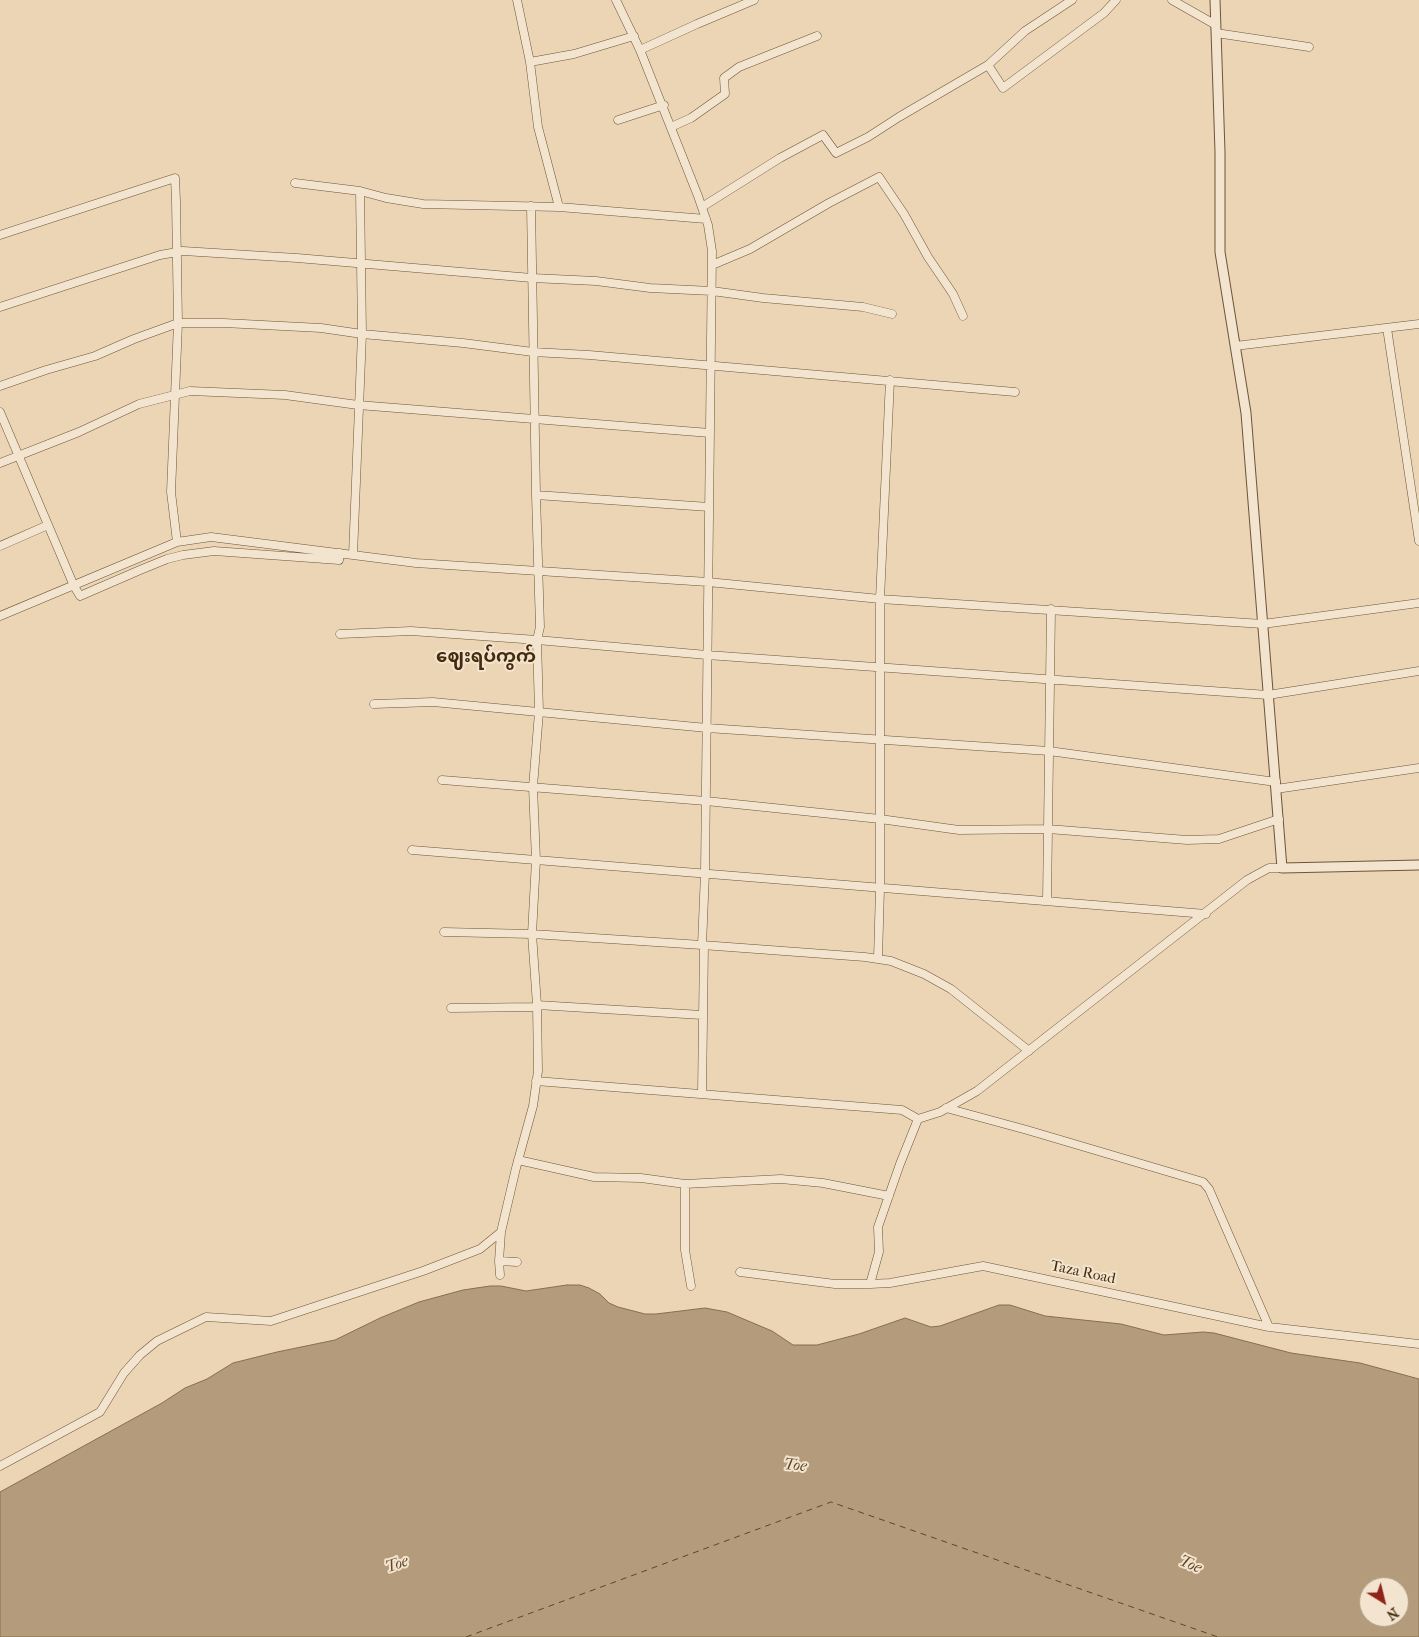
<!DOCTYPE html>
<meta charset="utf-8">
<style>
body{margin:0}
#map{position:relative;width:1419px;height:1637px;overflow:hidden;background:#ebd5b4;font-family:"IM FELL French Canon",serif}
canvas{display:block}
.north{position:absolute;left:1359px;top:1577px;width:50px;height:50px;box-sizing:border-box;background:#f2e4ce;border:1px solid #ad9a81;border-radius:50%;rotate:144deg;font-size:14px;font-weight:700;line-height:20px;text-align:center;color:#452a0d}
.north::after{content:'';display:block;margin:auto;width:18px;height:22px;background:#8f2418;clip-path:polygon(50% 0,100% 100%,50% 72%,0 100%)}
</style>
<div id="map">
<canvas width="1419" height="1637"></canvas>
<div class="north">N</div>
</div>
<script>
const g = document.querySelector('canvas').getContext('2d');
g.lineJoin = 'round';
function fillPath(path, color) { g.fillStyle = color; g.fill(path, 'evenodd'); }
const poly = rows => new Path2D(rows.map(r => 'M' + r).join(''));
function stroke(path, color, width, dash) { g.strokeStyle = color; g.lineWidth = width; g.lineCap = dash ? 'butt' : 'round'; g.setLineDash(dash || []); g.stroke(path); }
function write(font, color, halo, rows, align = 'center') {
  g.font = font + ' "IM FELL French Canon","Noto Sans Myanmar",serif'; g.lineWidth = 4; g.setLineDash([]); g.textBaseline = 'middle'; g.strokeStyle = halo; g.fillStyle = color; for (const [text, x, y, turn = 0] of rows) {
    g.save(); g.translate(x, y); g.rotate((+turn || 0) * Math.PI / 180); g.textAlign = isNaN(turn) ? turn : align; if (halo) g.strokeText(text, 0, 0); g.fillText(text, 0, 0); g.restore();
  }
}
const water = poly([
 [567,1285,580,1285,589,1288,600,1294,609,1303,618,1307,645,1314,656,1314,705,1308,727,1312,772,1331,793,1345,817,1345,859,1334,905,1318,931,1327,940,1326,999,1305,1010,1305,1045,1316,1121,1324,1164,1335,1203,1332,1214,1333,1291,1353,1360,1363,1419,1379,1419,1637,0,1637,0,1492,162,1403,185,1388,207,1379,233,1363,277,1352,335,1340,380,1318,419,1302,463,1290,490,1286,501,1286,526,1291,567,1285],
 [1369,1587,1399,1587,1399,1617,1369,1617,1369,1587]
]);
fillPath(water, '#b39b7b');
stroke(water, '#876e4f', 1);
stroke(poly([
 [466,1637,831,1502,1218,1637]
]), '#604628', 1, [6, 5]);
const minor = poly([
 [517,0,530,62,538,127,559,207],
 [616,0,640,50,698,196,708,225,712,251,705,873,702,945,704,945,702,1094],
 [1172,0,1216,25],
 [1216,33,1309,47],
 [640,50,697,24,754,0],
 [530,62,574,54,634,36],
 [988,65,1003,88,1104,13,1116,0],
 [618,120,664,105],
 [671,127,691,118,725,94,724,78,739,67,817,36],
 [295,183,360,191,386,198,423,204,559,207,706,219],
 [702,207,780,158,823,135,836,153,868,137,899,117,988,65,1025,31,1072,0],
 [0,235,175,178,176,201,178,323,171,492,177,542],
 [712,265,750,249,829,203,879,177,904,214,928,257,953,294,963,316],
 [0,307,160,255,183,251,297,258,532,278,596,281,650,288,712,291,763,298,863,307,892,314],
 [1387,328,1419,541],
 [1235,346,1419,324],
 [0,386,46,370,95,356,134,339,178,323,224,323,321,328,362,334,463,343,533,352,589,355,1015,392],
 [0,412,74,586,80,596,140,570,167,559,183,555,214,551,339,560,340,553],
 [0,463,79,432,139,404,190,391,285,395,358,405,710,433],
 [536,495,709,507],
 [0,546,48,525],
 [353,555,362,334,360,191],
 [0,616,177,542,211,537,416,563,708,582,880,599,1263,624,1419,603],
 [340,634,411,631,537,640,707,655,1268,695,1419,671],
 [374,704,433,702,707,728,1049,751,1276,782],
 [442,780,706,801,880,819,959,830,1048,829,1187,840,1219,839,1279,819],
 [1276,789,1419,768],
 [412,850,1206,914],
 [1047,901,1051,609],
 [444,932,532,934,702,945,865,957,891,961,924,974,951,989,1029,1051],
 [878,959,880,888,880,599,890,380],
 [537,1005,702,1015],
 [451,1008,537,1007],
 [536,1081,902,1110,918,1119,940,1112,977,1091,1247,880,1269,868,1282,868],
 [946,1108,1027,1130,1203,1182,1209,1189,1269,1327],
 [518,1160,594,1177,641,1178,685,1184,781,1179,823,1183,889,1196],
 [685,1184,685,1250,691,1286],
 [501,1232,499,1261,517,1262],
 [499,1261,500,1275],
 [740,1272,835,1284,870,1284,890,1283,983,1266,1269,1327,1419,1344],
 [870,1284,879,1252,878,1227,900,1164,918,1119],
 [0,1466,100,1412,124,1373,140,1355,157,1341,206,1317,271,1321,423,1271,480,1249,501,1232,516,1168,533,1106,538,1071,537,1005,532,934,536,860,533,787,539,712,537,640,540,627,536,495,531,206]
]);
const tertiary = poly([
 [1215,0,1220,152,1220,252,1246,413,1282,868,1419,865]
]);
stroke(minor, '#6e5537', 9);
stroke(tertiary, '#6e5537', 11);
stroke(minor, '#f2e4ce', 8);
stroke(tertiary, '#f2e4ce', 9);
write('15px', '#452a0d', '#f2e4ce', [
 ["Taza Road",1083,1273,12]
]);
write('italic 16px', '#604628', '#f2e4ce', [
 ["Toe",795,1466,5],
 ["Toe",397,1565,-19],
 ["Toe",1190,1565,23]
]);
write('bold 18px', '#452a0d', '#f2e4ce', [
 ["ဈေးရပ်ကွက်",486,658]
]);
</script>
